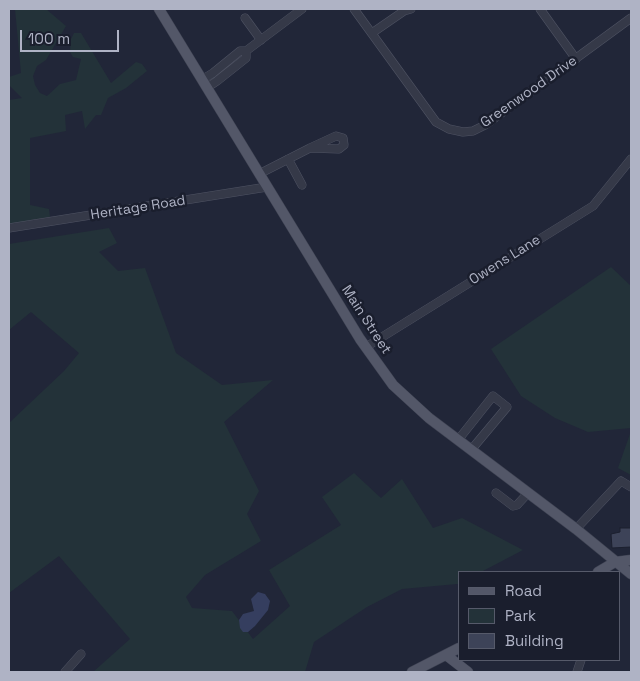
<!DOCTYPE html>
<style>
body{margin:0}
#map{position:relative;width:640px;height:681px;overflow:hidden;background:#212638;font-family:"Space Grotesk",sans-serif}
canvas{display:block}
.frame{position:absolute;inset:0;border:10px solid #afb3c5;pointer-events:none}
.legend{position:absolute;left:458px;top:571px;width:162px;height:90px;box-sizing:border-box;background:#1a1e2d;border:1px solid #565a6a;margin:0;padding:6px 9px;list-style:none;font-size:15px;color:#afb3c5}
.legend li{display:flex;align-items:center;gap:10px;height:25px}
.legend b{width:25px;border:1px solid #565a6a}
.scale{position:absolute;left:20px;top:30px;width:99px;height:22px;box-sizing:border-box;border:2px solid #afb3c5;border-top:0;padding-left:6px;font-size:15px;line-height:18px;white-space:nowrap;color:#afb3c5;-webkit-text-stroke:4px #1a1e2d;paint-order:stroke}
</style>
<div id="map">
<canvas width="640" height="681"></canvas>
<div class="frame"></div>
<ul class="legend">
<li><b style="height:6px;background:#535768"></b>Road</li>
<li><b style="height:14px;background:#233239"></b>Park</li>
<li><b style="height:14px;background:#3d4358"></b>Building</li>
</ul>
<div class="scale">100 m</div>
</div>
<script>
const g = document.querySelector('canvas').getContext('2d');
g.lineJoin = 'round';
function fillPath(path, color) { g.fillStyle = color; g.fill(path, 'evenodd'); }
const poly = rows => new Path2D(rows.map(r => 'M' + r).join(''));
function stroke(path, color, width, dash) { g.strokeStyle = color; g.lineWidth = width; g.lineCap = dash ? 'butt' : 'round'; g.setLineDash(dash || []); g.stroke(path); }
function write(font, color, halo, rows, align = 'center') {
  g.font = font + ' "Space Grotesk",sans-serif'; g.lineWidth = 5; g.setLineDash([]); g.textBaseline = 'middle'; g.strokeStyle = halo; g.fillStyle = color; for (const [text, x, y, turn = 0] of rows) {
    g.save(); g.translate(x, y); g.rotate((+turn || 0) * Math.PI / 180); g.textAlign = isNaN(turn) ? turn : align; if (halo) g.strokeText(text, 0, 0); g.fillText(text, 0, 0); g.restore();
  }
}
fillPath(poly([
 [15,9,46,9,66,26,46,60,37,66,33,76,35,85,40,93,47,96,60,84,76,80,81,59,73,57,70,52,71,39,74,33,81,33,111,83,136,62,142,64,147,71,126,88,108,98,101,115,96,115,85,129,82,111,65,115,66,131,30,138,30,205,49,209,50,217,9,224,9,100,22,98,9,85,9,77,21,73],
 [109,228,117,243,99,252,118,271,145,268,176,353,222,385,273,380,224,422,259,491,247,514,261,541,205,575,186,597,192,608,232,611,253,639,290,606,269,570,341,525,322,497,354,473,381,498,402,479,433,528,462,518,523,550,481,572,459,572,459,584,457,584,402,589,367,607,314,642,305,672,93,672,130,639,59,556,9,593,9,423,64,371,79,353,31,312,9,330,9,244],
 [611,267,631,286,631,428,588,432,555,418,521,396,491,349],
 [631,431,631,475,618,468]
]), '#233239');
fillPath(poly([
 [258,592,265,594,270,601,268,610,255,626,248,632,243,632,240,628,239,620,243,614,254,611,251,599]
]), '#353e5f');
const building = poly([
 [620,528,631,528,631,547,612,548,611,534,620,532,620,528]
]);
fillPath(building, '#3d4358');
stroke(building, '#1c202f', 1);
const minor = poly([
 [354,9,436,122,449,129,463,132,473,131,485,125,631,18],
 [540,9,576,59],
 [245,18,261,40],
 [372,33,404,11,411,9],
 [203,79,213,73,240,51,246,51,302,9],
 [208,87,217,81,246,58,246,51],
 [288,159,302,185],
 [259,174,310,148,336,136,343,138,344,145,339,149,310,148],
 [9,228,267,187],
 [366,347,593,206,631,159],
 [458,440,493,396,507,407,471,450],
 [496,493,513,506,517,505,528,493],
 [576,529,621,481,631,487],
 [65,672,81,654],
 [577,672,581,660]
]);
const major = poly([
 [159,9,360,339,393,385,429,418,576,529,631,574],
 [598,572,615,562,631,560],
 [446,655,468,672],
 [412,672,459,648]
]);
stroke(minor, '#4f5363', 9);
stroke(major, '#3e4252', 11);
stroke(minor, '#353948', 8);
stroke(major, '#535768', 10);
write('14px', '#afb3c5', '#1a1e2d', [
 ["Greenwood Drive",529,92,-35],
 ["Heritage Road",138,208,-9],
 ["Owens Lane",505,260,-32],
 ["Main Street",366,320,57]
]);
</script>
